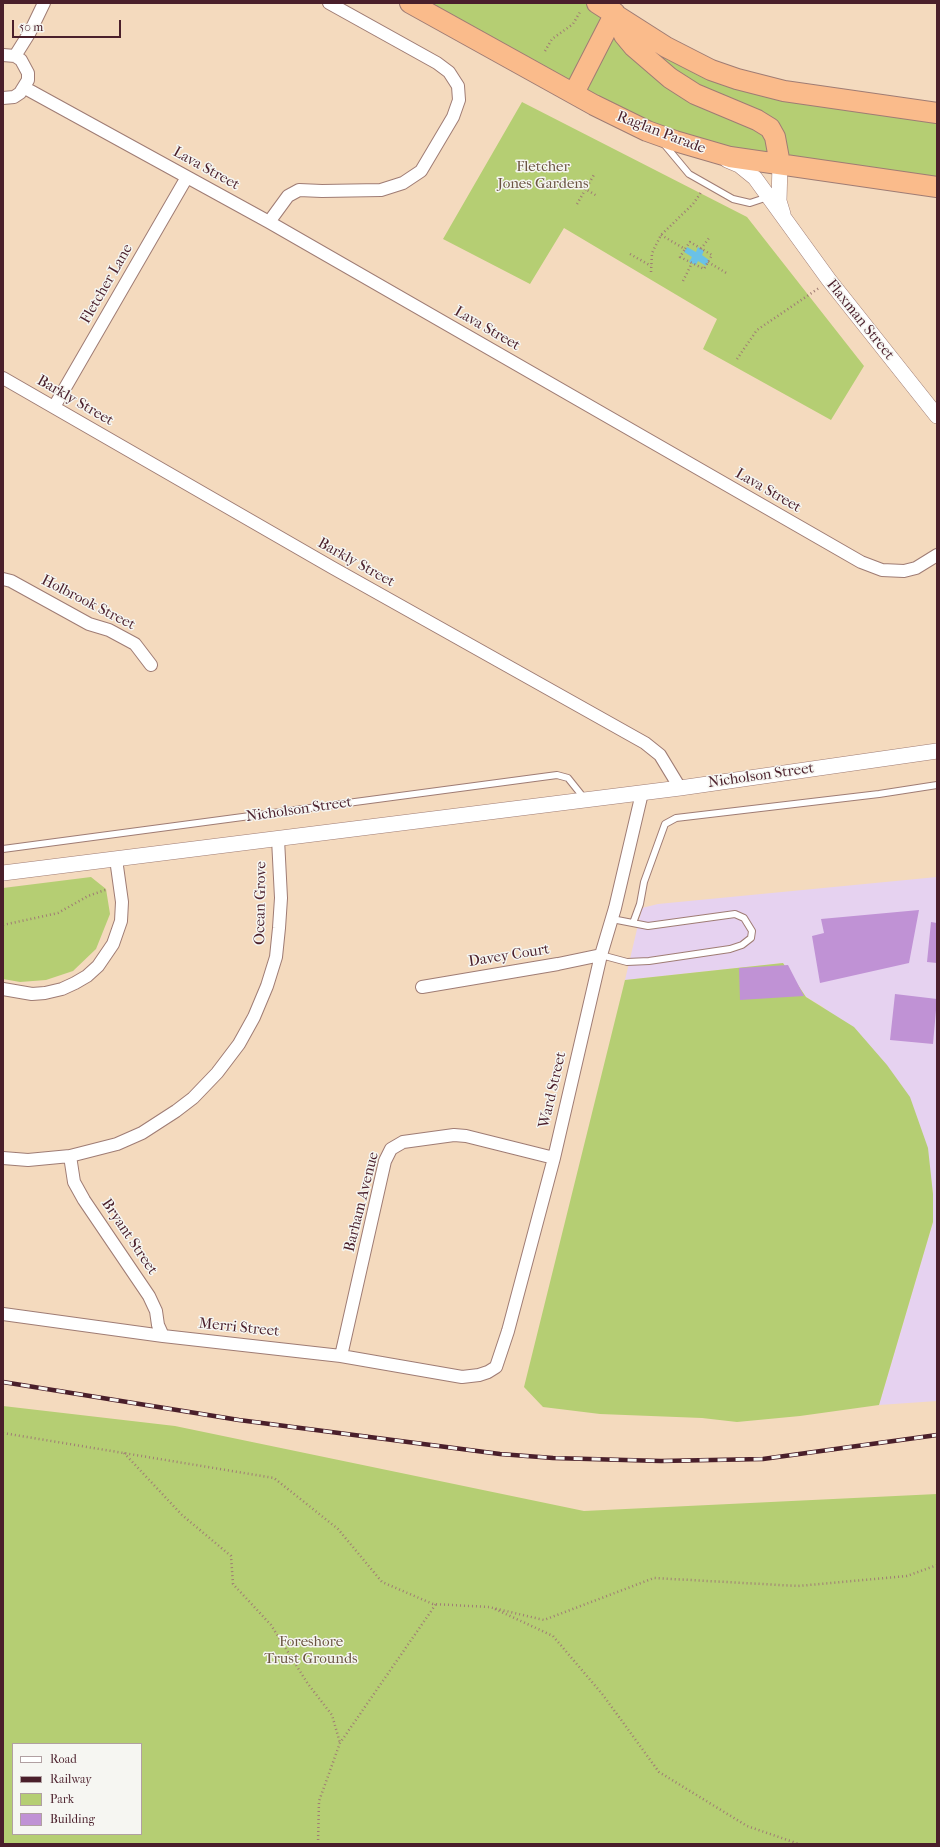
<!DOCTYPE html>
<style>
body{margin:0}
#map{position:relative;width:940px;height:1847px;overflow:hidden;background:#f4dabe;font-family:"IM FELL French Canon",serif}
canvas{display:block}
.frame{position:absolute;inset:0;border:4px solid #4a1f2b;pointer-events:none}
.legend{position:absolute;left:12px;top:1743px;width:130px;height:92px;box-sizing:border-box;background:#f6f6f2;border:1px solid #b1a0a2;margin:0;padding:5px 7px;list-style:none;font-size:12px;color:#4a1f2b}
.legend li{display:flex;align-items:center;gap:8px;height:20px}
.legend b{width:20px;border:1px solid #b1a0a2}
.scale{position:absolute;left:12px;top:20px;width:109px;height:18px;box-sizing:border-box;border:2px solid #4a1f2b;border-top:0;padding-left:5px;font-size:12px;line-height:14px;white-space:nowrap;color:#4a1f2b;-webkit-text-stroke:3px #f6f6f2;paint-order:stroke}
</style>
<div id="map">
<canvas width="940" height="1847"></canvas>
<div class="frame"></div>
<ul class="legend">
<li><b style="height:5px;background:#fff"></b>Road</li>
<li><b style="height:5px;background:#4a1f2b"></b>Railway</li>
<li><b style="height:11px;background:#b5ce73"></b>Park</li>
<li><b style="height:11px;background:#c092d5"></b>Building</li>
</ul>
<div class="scale">50 m</div>
</div>
<script>
const g = document.querySelector('canvas').getContext('2d');
g.lineJoin = 'round';
function fillPath(path, color) { g.fillStyle = color; g.fill(path, 'evenodd'); }
const poly = rows => new Path2D(rows.map(r => 'M' + r).join(''));
function stroke(path, color, width, dash) { g.strokeStyle = color; g.lineWidth = width; g.lineCap = dash ? 'butt' : 'round'; g.setLineDash(dash || []); g.stroke(path); }
function write(font, color, halo, rows, align = 'center') {
  g.font = font + ' "IM FELL French Canon",serif'; g.lineWidth = 3; g.setLineDash([]); g.textBaseline = 'middle'; g.strokeStyle = halo; g.fillStyle = color; for (const [text, x, y, turn = 0] of rows) {
    g.save(); g.translate(x, y); g.rotate((+turn || 0) * Math.PI / 180); g.textAlign = isNaN(turn) ? turn : align; if (halo) g.strokeText(text, 0, 0); g.fillText(text, 0, 0); g.restore();
  }
}
fillPath(poly([
 [937,877,937,1401,879,1405,933,1222,933,1194,927,1148,919,1127,823,1007,806,997,783,963,625,980,642,908,658,904]
]), '#e6d2f0');
fillPath(poly([
 [415,3,597,3,711,70,937,113,937,187,675,141],
 [522,102,747,217,864,366,831,420,703,349,717,319,564,228,530,284,443,239],
 [91,877,106,889,110,914,96,949,73,971,46,980,20,982,3,979,3,888],
 [783,963,806,997,854,1027,887,1065,910,1097,928,1148,933,1194,933,1222,879,1405,800,1416,737,1422,702,1418,600,1414,543,1407,524,1387,625,980],
 [3,1406,175,1426,584,1511,937,1494,937,1844,3,1844],
 [13,1744,141,1744,141,1834,13,1834]
]), '#b5ce73');
fillPath(poly([
 [687,247,696,252,698,247,704,251,702,255,709,260,706,266,698,261,696,265,689,262,692,257,684,252]
]), '#6ac1e7');
fillPath(poly([
 [919,910,909,963,820,983,812,936,824,933,821,919],
 [931,922,937,923,937,963,927,962],
 [788,965,804,996,740,1000,739,968],
 [895,994,937,999,933,1044,890,1040]
]), '#c092d5');
const service = poly([
 [664,144,689,174,733,199,750,203,768,197],
 [3,849,557,775,568,778,584,798],
 [633,923,640,904,644,882,665,824,676,818,879,794,937,785],
 [601,955,627,962,649,961,730,949,742,945,751,938,752,931,744,918,735,914,648,926,612,919]
]);
const minor = poly([
 [3,55,15,56,21,60,28,73,28,80,20,93,14,97,3,98],
 [15,56,30,32,44,3],
 [25,88,269,222,861,562,882,570,904,571,916,568,937,555],
 [269,222,288,196,299,190,322,191,381,190,403,183,421,171,453,117,459,100,458,86,449,72,437,63,329,3],
 [3,378,333,568,645,743,660,755,680,788],
 [54,407,187,177],
 [3,579,11,581,89,624,109,630,135,644,151,665],
 [422,987,558,964,601,955],
 [3,989,32,994,45,993,62,989,75,983,87,976,98,966,113,944,121,921,122,902,116,859],
 [70,1156,74,1182,84,1200,149,1296,156,1311,158,1325,163,1336],
 [3,1158,28,1160,70,1156,117,1144,142,1133,176,1111,193,1098,217,1073,239,1044,254,1017,267,986,276,957,279,928,281,898,278,839],
 [3,1314,163,1336,341,1356,462,1377,479,1375,488,1372,496,1367,508,1331,554,1158,601,955,615,908,642,793],
 [341,1356,385,1161,391,1149,403,1142,454,1135,466,1136,554,1158]
]);
const tertiary = poly([
 [727,160,739,165,755,178,829,280,937,416],
 [780,164,779,201,783,214],
 [3,873,680,788,937,751]
]);
const trunk = poly([
 [410,3,594,105,647,131,675,141,730,157,937,187],
 [597,3,666,47,711,70,737,79,784,91,937,113],
 [616,17,624,35,634,47,670,78,695,94,757,120,770,128,775,137,780,164],
 [574,93,615,13]
]);
stroke(service, '#9f7c74', 8);
stroke(minor, '#9f7c74', 14);
stroke(tertiary, '#9f7c74', 16);
stroke(trunk, '#9f7c74', 22);
stroke(poly([
 [545,51,552,39,573,24,580,12],
 [574,182,597,196],
 [577,204,595,173],
 [661,235,685,249,690,242,712,255,704,269,680,257,685,249],
 [701,249,709,238],
 [630,254,651,266],
 [708,262,728,274],
 [651,272,652,253,661,235,693,204,702,191],
 [683,281,692,263],
 [737,359,757,330,819,288],
 [3,925,58,913,88,896,108,889],
 [3,1433,274,1478,338,1529,382,1582,433,1604,489,1607,544,1620,654,1578,798,1586,907,1576,937,1565],
 [124,1453,182,1515,231,1556,233,1584,271,1625,308,1684,332,1715,340,1743],
 [495,1609,553,1636,603,1695,659,1772,747,1826,799,1844],
 [318,1844,319,1801,340,1743,436,1604]
]), '#9f7c74', 2.5, [1, 3]);
stroke(service, '#fff', 6);
stroke(minor, '#fff', 12);
stroke(tertiary, '#fff', 15);
stroke(trunk, '#fabb8b', 20);
const rail = poly([
 [3,1382,239,1420,500,1454,553,1458,661,1461,763,1459,937,1435]
]);
stroke(rail, '#4a1f2b', 4.5);
stroke(rail, '#f6f6f2', 3, [9]);
write('15px', '#4a1f2b', '#f6f6f2', [
 ["Raglan Parade",661,133,21],
 ["Lava Street",206,169,29],
 ["Fletcher Lane",107,284,-60],
 ["Flaxman Street",860,320,51],
 ["Lava Street",487,329,30],
 ["Barkly Street",75,401,30],
 ["Lava Street",768,491,30],
 ["Barkly Street",356,563,29],
 ["Holbrook Street",88,603,27],
 ["Nicholson Street",761,776,-8],
 ["Nicholson Street",299,810,-8],
 ["Ocean Grove",261,903,-89],
 ["Davey Court",509,956,-9],
 ["Ward Street",553,1090,-77],
 ["Barham Avenue",362,1202,-76],
 ["Bryant Street",129,1237,56],
 ["Merri Street",239,1328,6]
]);
write('15px', '#6a5441', '#f6f6f2', [
 ["Fletcher",543,167],
 ["Jones Gardens",543,184],
 ["Foreshore",311,1642],
 ["Trust Grounds",311,1659]
]);
</script>
